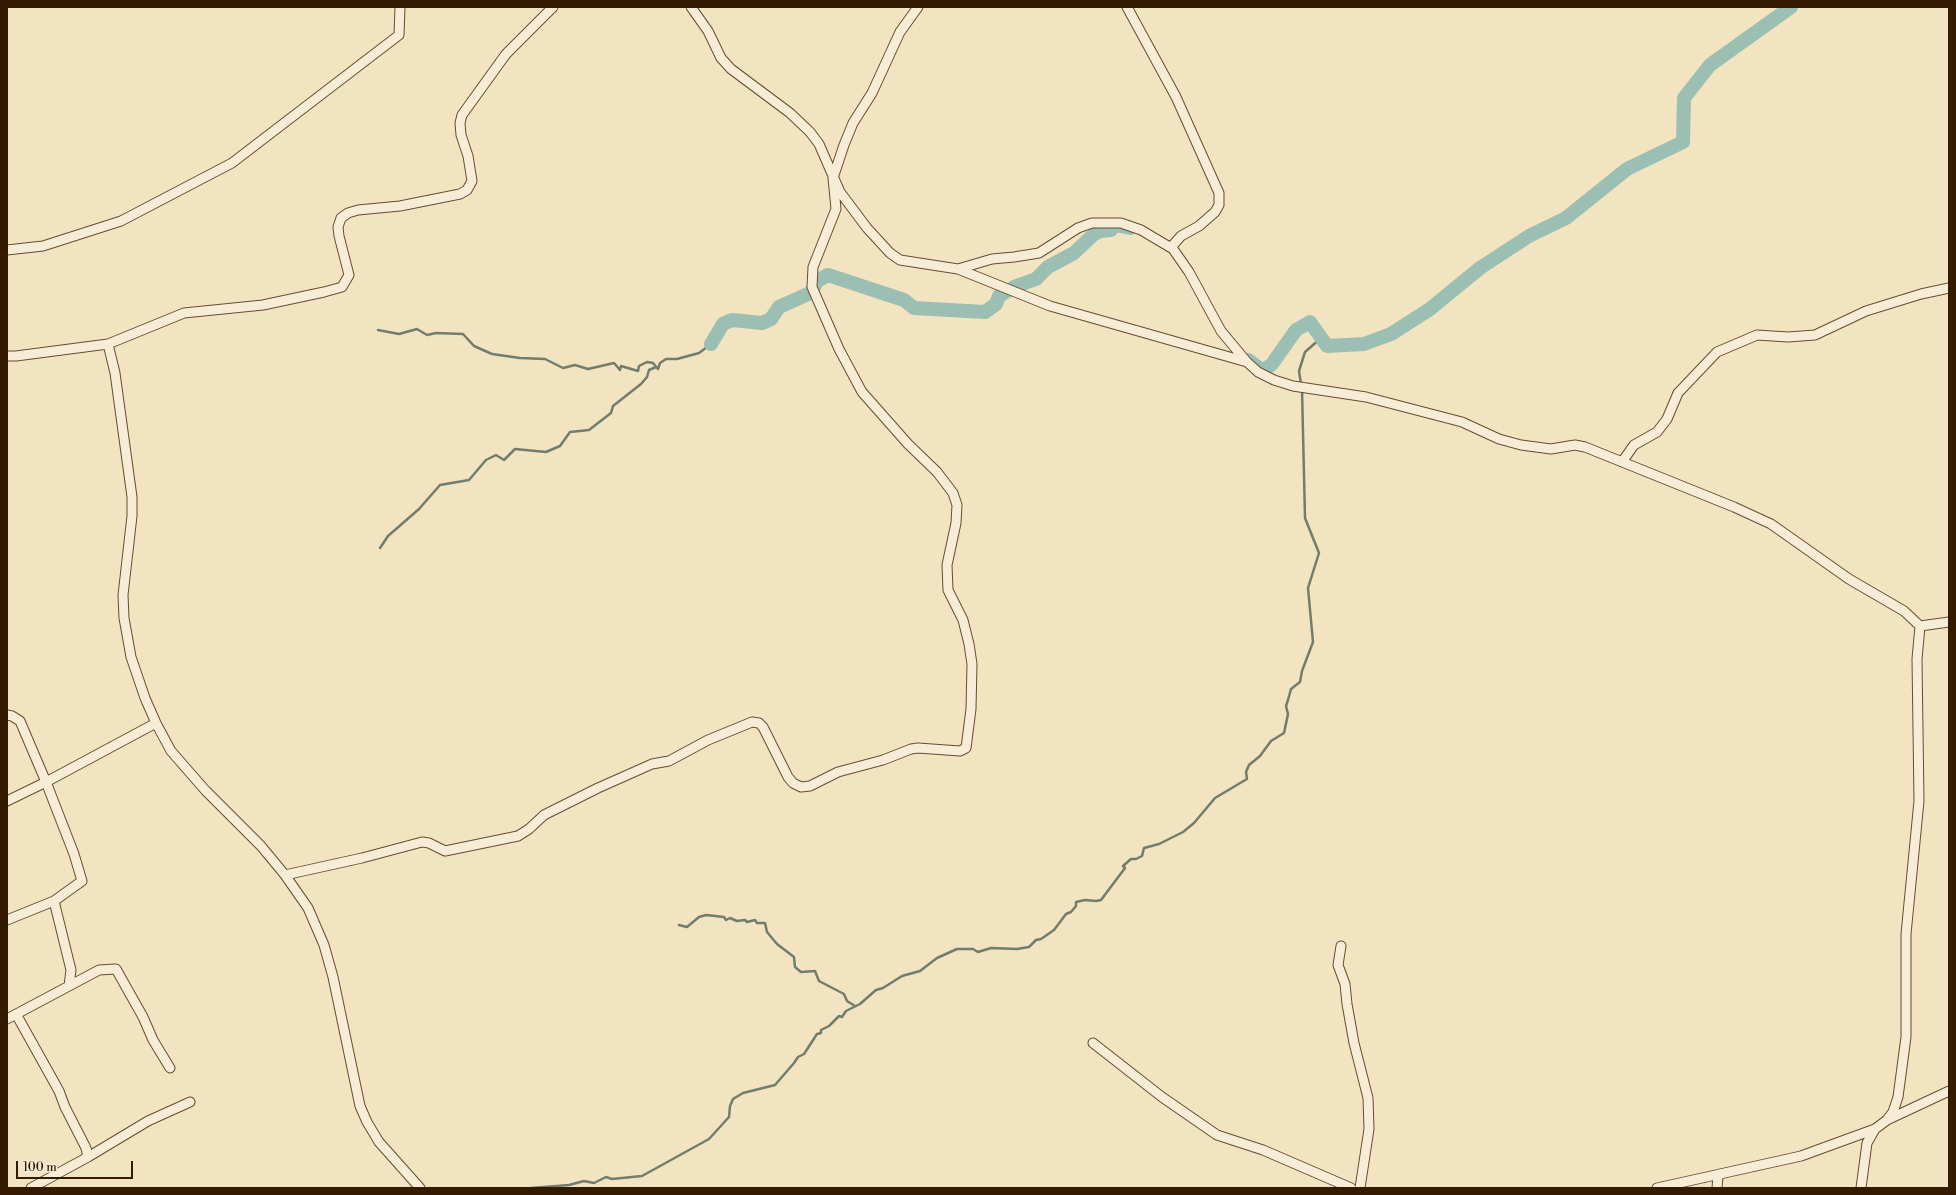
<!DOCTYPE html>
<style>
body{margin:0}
#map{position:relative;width:1956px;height:1195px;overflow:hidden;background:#f3e4c1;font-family:"Libre Bodoni",serif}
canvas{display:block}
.frame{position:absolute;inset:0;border:8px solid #341b00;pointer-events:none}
.scale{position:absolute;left:16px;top:1161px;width:117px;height:18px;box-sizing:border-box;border:2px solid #341b00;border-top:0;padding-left:5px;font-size:12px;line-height:14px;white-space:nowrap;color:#341b00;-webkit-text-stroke:3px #f7edd7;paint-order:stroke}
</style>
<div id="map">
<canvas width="1956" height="1195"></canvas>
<div class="frame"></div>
<div class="scale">100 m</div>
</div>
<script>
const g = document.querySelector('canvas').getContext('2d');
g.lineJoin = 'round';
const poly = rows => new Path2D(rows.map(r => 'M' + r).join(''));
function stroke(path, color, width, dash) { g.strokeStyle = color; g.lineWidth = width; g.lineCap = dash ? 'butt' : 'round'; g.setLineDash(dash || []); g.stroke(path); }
stroke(poly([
 [378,330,399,334,417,329,427,335,436,333,463,334,474,346,492,354,520,358,545,359,563,368,575,365,588,369,614,363,620,370,621,366,638,371,639,366,647,362,653,363,658,369,660,363,666,359,677,359,699,353,711,344],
 [1301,384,1299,371,1305,352,1321,338],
 [380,548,388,536,419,509,440,485,469,480,486,460,496,455,504,460,515,449,546,452,560,446,570,432,589,430,611,413,613,406,641,384,647,377,649,370,656,367],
 [679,925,687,927,699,917,706,915,724,917,726,920,730,918,737,921,745,920,747,922,755,920,757,923,765,923,767,932,777,944,794,957,795,967,801,972,815,971,819,981,844,994,847,1001,855,1006],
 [531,1188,569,1185,584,1181,594,1183,606,1177,612,1179,642,1176,709,1139,729,1117,730,1106,733,1099,743,1093,775,1085,794,1063,798,1057,804,1054,817,1034,821,1033,821,1030,829,1026,839,1016,842,1017,846,1011,860,1004,876,990,883,988,902,976,920,971,937,958,957,949,973,949,978,952,991,948,1017,949,1029,947,1036,940,1041,939,1054,930,1066,914,1071,912,1076,906,1076,902,1085,900,1096,901,1101,900,1125,868,1123,866,1131,859,1136,859,1142,856,1144,848,1159,844,1183,832,1194,823,1215,798,1247,779,1246,772,1249,765,1260,756,1271,741,1284,733,1288,714,1286,706,1288,700,1291,689,1300,682,1302,671,1313,642,1308,588,1319,553,1305,518,1302,389]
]), '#727d6b', 2.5);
stroke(poly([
 [711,344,723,324,732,320,762,323,771,319,779,307,808,294,813,290,817,281,828,275,904,300,914,308,985,312,996,304,999,296,1016,286,1036,279,1048,267,1074,253,1093,235,1100,231,1111,230,1115,225,1130,228],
 [1248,360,1263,371,1272,364,1296,330,1310,322,1327,346,1364,344,1391,334,1430,309,1480,268,1529,236,1566,218,1627,169,1683,142,1684,98,1710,65,1791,7]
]), '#9bbfb2', 14);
const minor = poly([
 [691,7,708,31,721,58,731,69,790,113,810,132,819,144,840,192,867,228,890,253,900,260,958,269,1050,306,1247,362,1258,372,1274,380,1293,386,1366,397,1462,422,1499,439,1521,445,1551,449,1575,445,1585,447,1734,507,1771,524,1849,579,1904,611,1920,626,1917,659,1919,801,1906,934,1906,1037,1898,1097,1893,1112,1887,1120],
 [1127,7,1176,97,1219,193,1219,205,1215,212,1199,226,1181,236,1173,245,1173,249],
 [7,250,43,246,121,221,232,163,399,35,400,7],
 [958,269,992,259,1014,257,1039,253,1078,228,1092,223,1121,223,1141,230,1173,249,1189,272,1221,331,1246,361],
 [108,344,115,373,132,497,132,516,123,595,124,618,131,657,145,698,156,723,171,751,205,790,261,846,285,875,308,908,324,945,333,977,360,1106,367,1122,379,1142,420,1188],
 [7,356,16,356,108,344,184,313,263,305,324,292,342,287,349,275,339,236,338,227,341,218,348,213,358,210,400,206,460,194,467,190,472,181,468,156,461,135,460,123,462,115,506,54,553,7],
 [1622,462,1634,445,1657,432,1667,419,1678,393,1717,352,1757,335,1788,337,1815,335,1866,311,1921,294,1949,288],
 [1920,626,1949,622],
 [7,715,12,716,20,721,46,782,156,723],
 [7,801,46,782,74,854,82,881,54,901],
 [285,875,362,858,422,842,429,843,445,851,518,836,529,829,544,815,598,788,652,764,669,761,708,740,752,722,759,723,763,727,788,777,793,783,801,787,810,786,838,772,883,760,911,749,918,748,960,751,966,748,971,709,972,664,969,644,963,620,948,590,947,565,956,523,957,505,953,493,937,472,908,444,862,392,839,349,812,287,813,267,836,209,833,178,844,145,853,123,872,93,900,32,918,7],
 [7,920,54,901,71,970,69,986],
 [1341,946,1338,965,1345,984,1347,1004,1354,1043,1368,1098,1369,1129,1360,1188],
 [16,1014,59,1091,65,1107,86,1148,88,1157],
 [7,1019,99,970,116,969,143,1017,153,1040,170,1068],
 [1093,1043,1162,1097,1217,1135,1263,1150,1351,1188],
 [31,1188,88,1157,148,1121,190,1102],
 [1657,1188,1801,1156,1875,1129,1887,1120,1949,1091],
 [1717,1188,1718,1176],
 [1861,1188,1867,1143,1875,1129]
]);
stroke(minor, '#644d30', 11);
stroke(minor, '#f7edd7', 9);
</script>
